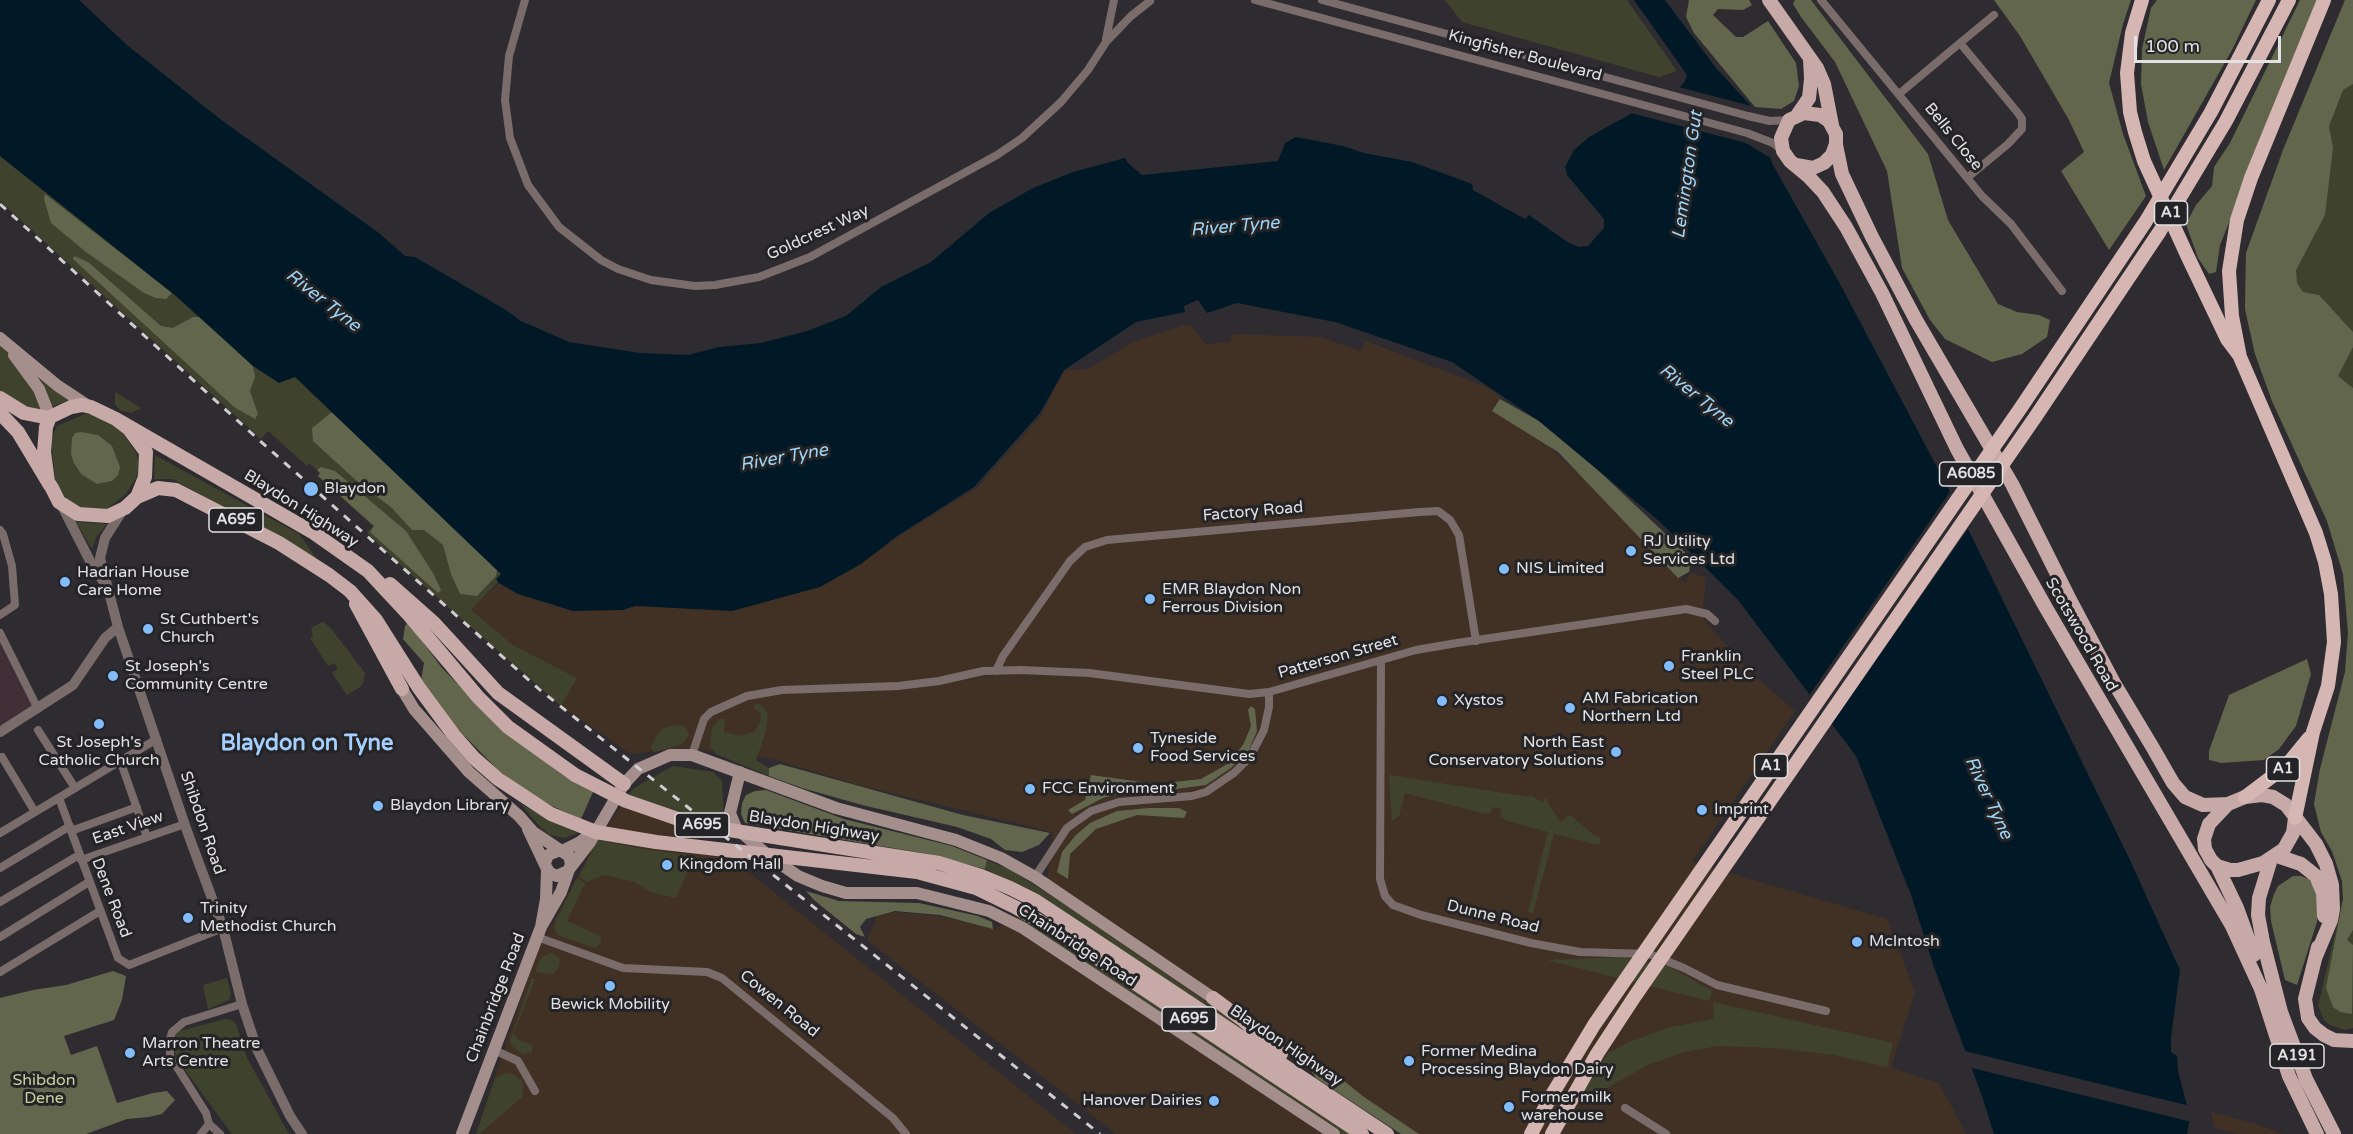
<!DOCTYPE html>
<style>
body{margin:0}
#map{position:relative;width:2353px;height:1134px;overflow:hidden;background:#2e2c30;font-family:"Varela Round",sans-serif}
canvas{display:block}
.scale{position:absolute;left:2134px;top:36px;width:147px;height:27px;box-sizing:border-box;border:3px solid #e2e1e4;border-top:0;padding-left:8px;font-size:18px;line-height:21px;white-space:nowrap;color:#e2e1e4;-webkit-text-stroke:4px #242326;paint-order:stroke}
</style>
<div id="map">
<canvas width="2353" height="1134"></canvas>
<div class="scale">100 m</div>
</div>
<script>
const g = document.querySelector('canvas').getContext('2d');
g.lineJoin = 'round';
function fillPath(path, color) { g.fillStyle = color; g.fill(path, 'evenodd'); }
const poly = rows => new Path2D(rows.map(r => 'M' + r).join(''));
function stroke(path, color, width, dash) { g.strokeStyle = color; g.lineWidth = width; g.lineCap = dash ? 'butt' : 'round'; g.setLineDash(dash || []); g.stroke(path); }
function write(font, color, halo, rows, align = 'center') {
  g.font = font + ' "Varela Round",sans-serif'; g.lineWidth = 6; g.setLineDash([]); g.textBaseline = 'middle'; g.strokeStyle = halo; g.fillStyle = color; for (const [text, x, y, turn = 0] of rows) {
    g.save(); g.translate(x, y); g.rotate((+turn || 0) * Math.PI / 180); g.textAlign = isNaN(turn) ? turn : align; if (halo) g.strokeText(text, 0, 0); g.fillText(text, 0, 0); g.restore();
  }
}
fillPath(poly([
 [1187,324,1192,326,1206,344,1230,342,1232,334,1321,337,1360,351,1366,341,1486,387,1501,397,1493,412,1536,434,1614,507,1685,583,1690,572,1706,578,1702,617,1749,671,1795,711,1692,862,1887,919,1915,992,1891,1068,1939,1083,1966,1134,1404,1134,1045,897,1053,832,862,786,772,759,688,748,631,754,561,706,577,678,513,645,470,610,499,583,518,594,635,606,820,587,861,564,899,536,977,488,1040,417,1065,370,1088,369,1133,342],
 [628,796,735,861,1076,1134,476,1134,536,954,597,840],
 [894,912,938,916,995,929,1016,915,1346,1134,1116,1134,867,940,877,916],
 [2211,1112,2256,1124,2284,1134,2239,1134,2215,1128]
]), '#413125');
fillPath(poly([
 [0,637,34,708,0,729]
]), '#412f37');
fillPath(poly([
 [1445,0,1627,0,1677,71,1659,77,1462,22],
 [2345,0,2353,0,2353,1028,2345,1030,2330,1025,2324,1020,2318,1006,2343,899,2342,881,2338,863,2321,832,2314,804,2320,769,2345,672,2348,633,2343,574,2327,521,2272,401,2255,354,2245,309,2246,253,2283,150],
 [0,156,176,296,253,366,294,376,501,574,496,579,498,582,471,610,513,645,577,678,561,706,397,562,367,533,373,526,318,476,320,473,315,468,309,463,307,466,268,431,261,439,0,201],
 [0,339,50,417,32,419,0,394],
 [39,376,72,399,51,407,46,389],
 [115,392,141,408,131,413,120,410,115,404],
 [85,414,96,415,121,430,137,454,138,462,138,475,126,494,105,510,75,507,68,501,55,479,51,439,57,426],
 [155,455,299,534,317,559,173,479,154,479],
 [76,522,107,524,97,536,92,549],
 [322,622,325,623,333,631,365,673,363,683,360,687,347,695,332,673,338,669,334,663,328,666,310,638,313,636,311,628],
 [756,703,761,705,768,713,766,731,756,760,769,768,769,776,716,754,710,746,712,728,720,719,725,719,724,732,741,736,754,732,760,723,761,713,754,708],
 [675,725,685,726,689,734,684,742,674,747,654,752,651,747,657,735,664,728],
 [673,766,713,772,722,781,724,821,667,810,627,795,636,787],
 [1389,775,1529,797,1530,795,1542,802,1545,798,1560,822,1570,815,1595,836,1601,838,1599,845,1554,834,1533,913,1528,912,1548,832,1511,822,1500,817,1502,809,1492,807,1490,814,1478,812,1405,793,1399,816,1392,821],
 [520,803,545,818,578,833,565,838,550,835,540,827],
 [598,840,643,849,694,856,676,898,650,892,635,882,604,875,587,882,579,877],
 [987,860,1009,869,1070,908,1254,1035,1262,1045,1033,893,985,869],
 [577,878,585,883,567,921,600,936,601,943,595,948,558,935,555,930,555,923],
 [1020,915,1269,1079,1350,1134,1342,1134,1018,919],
 [552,953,560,959,559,967,553,974,536,972,539,961,543,956],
 [1623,957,1670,967,1712,991,1709,1001,1547,960],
 [227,978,231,994,229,1000,208,1009,203,985],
 [532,978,535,979,514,1033,517,1039,532,1045,532,1052,523,1054,513,1047,510,1041],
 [1713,1002,1893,1043,1887,1067,1834,1055,1775,1048,1718,1046,1684,1052,1648,1065,1575,1106,1608,1053,1632,1041,1671,1027,1714,1019],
 [225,1019,232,1020,236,1024,247,1058,289,1134,232,1134,177,1059,172,1043,176,1032],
 [505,1073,513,1074,521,1080,523,1085,522,1097,479,1134,476,1134,495,1079]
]), '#3f432e');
fillPath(poly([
 [1689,0,1749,0,1752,5,1743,10,1718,9,1713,15,1736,37,1743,37,1768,21,1796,63,1799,86,1794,101,1781,109,1755,107,1694,33,1686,17],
 [1795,0,1811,0,1928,154,1948,220,1998,304,2017,312,2039,315,2050,320,2047,337,2022,354,1992,362,1945,339,1930,320,1902,268,1887,171,1835,62,1801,17,1793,4],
 [1994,0,2131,0,2123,24,2109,83,2123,134,2146,196,2109,250,2061,171,2084,152,2069,120,2020,36],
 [2157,0,2256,0,2232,50,2164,170,2148,122,2141,84,2142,49,2151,8],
 [2300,0,2319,0,2220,245,2216,272,2209,274,2198,258,2186,224,2196,205,2212,186,2214,167,2230,143],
 [2345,0,2353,0,2353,84,2343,90,2329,126,2333,148,2325,215,2296,270,2297,283,2303,292,2319,295,2353,332,2353,347,2338,376,2353,388,2353,930,2347,940,2353,945,2352,1014,2340,1012,2333,1007,2326,988,2343,899,2342,881,2332,851,2321,832,2314,804,2320,769,2345,672,2348,633,2343,574,2327,521,2272,401,2255,354,2245,309,2246,253,2283,150],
 [45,194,172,293,166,299,156,298,144,293,86,252,51,223,44,199],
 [74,256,88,262,161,326,173,328,193,317,200,317,225,339,253,366,255,377,250,391,258,414,255,419,234,407,73,259],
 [1500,399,1539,421,1598,470,1691,558,1689,572,1678,578,1558,452,1492,411],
 [332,412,497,570,496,576,477,596,460,594,451,574,443,545,424,530,412,530,392,508,359,483,313,441,312,428],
 [81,432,98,435,112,446,120,467,118,475,112,481,97,484,81,474,74,463,71,454,72,438,75,433],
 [321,467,335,471,406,531,433,573,441,590,438,593,370,532,374,526,318,476,320,473,317,470],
 [408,622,442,668,497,724,561,774,593,792,581,819,552,806,524,790,497,769,453,724,421,680,424,663,403,639,405,626],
 [2307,659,2311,674,2296,726,2279,749,2264,760,2221,763,2209,760,2209,751,2229,695],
 [1251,706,1255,709,1257,731,1248,752,1231,768,1206,785,1176,789,1136,790,1103,798,1072,814,1068,810,1085,800,1091,775,1156,784,1201,779,1231,762,1244,743,1251,726,1248,710],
 [780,764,963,815,1050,833,1039,845,1022,852,1005,850,991,839,957,827,862,805,802,788,769,776,769,768],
 [766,790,844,819,952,846,987,860,985,869,928,854,745,823,741,814,742,803,746,795,755,791],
 [1149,808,1179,808,1187,812,1184,818,1137,815,1096,829,1070,854,1068,879,1057,872,1062,852,1076,835,1090,823,1117,811],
 [2293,876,2301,876,2309,879,2313,885,2318,900,2317,922,2297,985,2285,980,2271,921,2270,907,2274,894,2278,886],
 [806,891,839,901,919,903,978,916,992,922,993,929,940,915,895,911,866,919,860,927,865,937,856,934,814,900],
 [113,971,126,976,122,1000,114,1020,64,1036,71,1055,97,1046,117,1103,153,1093,167,1091,175,1100,162,1114,149,1117,127,1119,86,1134,0,1134,0,998,33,990,66,985],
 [1308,1052,1364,1097,1419,1134,1401,1134,1316,1078,1301,1055]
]), '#61664c');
fillPath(poly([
 [0,0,79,0,127,45,220,119,379,233,405,256,415,257,506,310,521,321,569,342,640,353,688,355,719,347,761,343,807,331,846,316,881,287,931,262,989,213,1033,188,1073,172,1125,158,1129,164,1142,175,1278,161,1285,143,1296,137,1343,146,1364,153,1412,162,1445,174,1472,184,1473,190,1525,219,1529,215,1569,243,1579,247,1588,246,1604,228,1604,219,1567,175,1565,167,1574,150,1589,137,1681,86,1685,81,1687,75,1634,0,1665,0,1716,68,1751,106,1773,165,1839,282,1947,486,2129,858,2180,970,2171,1037,2171,1052,2177,1056,2178,1071,2190,1117,2187,1134,1994,1134,1982,1096,1935,970,1911,895,1856,756,1738,600,1659,521,1539,421,1452,362,1335,322,1237,303,1207,313,1198,300,1184,306,1185,312,1136,322,1064,370,1040,413,974,487,897,536,861,564,820,587,732,611,635,606,623,610,573,611,518,594,499,583,496,579,501,574,295,377,279,383,253,366,176,296,0,156]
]), '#011926');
fillPath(poly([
 [1675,86,1755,107,1771,150,1769,157,1746,143,1627,112],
 [1952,489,1970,526,1830,726,1808,697],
 [1961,1050,2190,1106,2192,1122,1968,1067]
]), '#2e2c30');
stroke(poly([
 [525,0,509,56,505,100,510,138,528,185,559,227,601,260,618,269,651,280,695,286,715,285,759,277,810,257,997,155,1022,138,1061,102,1088,70,1106,42,1131,16,1150,1],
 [1255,0,1747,133,1773,143,1782,150],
 [1322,0,1748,116,1770,121,1789,120],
 [1821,0,1982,196,2011,224,2062,291],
 [1106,39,1114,0],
 [1960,43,1994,15],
 [1899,94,1960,43,2018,113,2022,119,2022,129,2008,144,1967,178],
 [0,530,3,534,12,566,15,605,0,615],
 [0,633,38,709],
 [1381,660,1380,879,1385,896,1393,905,1421,915,1531,943,1580,952,1649,954,1684,968,1717,985,1826,1011],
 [996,671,1003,656,1070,561,1085,547,1107,540,1419,512,1438,511,1450,520,1459,535,1476,641],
 [38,730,75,788],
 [692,755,704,719,711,712,747,696,782,690,898,686,939,681,983,671,1021,670,1089,673,1249,694,1269,692,1416,650,1457,643,1686,609,1707,614,1715,621],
 [2,757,35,812],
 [120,760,147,837],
 [59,798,118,958,129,965,223,928],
 [71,831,137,807],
 [0,833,157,739],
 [81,860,185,824],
 [0,868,70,826],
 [1035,877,1067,828,1091,811,1119,802,1192,796,1206,792,1234,773,1250,757,1264,730,1269,707,1269,692],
 [0,902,79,855],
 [0,937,89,882],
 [537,937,623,968,707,972,722,978,893,1118,906,1134],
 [0,972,100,911],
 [494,1050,518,1061,535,1091],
 [1625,1108,1666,1134],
 [201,1134,209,1124],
 [220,1134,209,1124,206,1113,170,1056,170,1039,172,1032,184,1022,242,1004]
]), '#7a6c6b', 8);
stroke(poly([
 [60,502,90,561,103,581],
 [124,508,105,538,100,558,118,627,187,831,223,928,242,1004,257,1049,290,1116,302,1134],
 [0,732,73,685,105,638,118,627]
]), '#7a6c6b', 10);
stroke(poly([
 [0,338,58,386,90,407],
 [14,355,39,389,50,417],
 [402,689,414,709,469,772,519,816,533,832,569,856,571,864,561,892,541,927],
 [740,772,730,813,736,828,769,856,798,876,822,886,846,893,917,893,989,911,1023,928,1334,1134],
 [528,829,546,867],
 [560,850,548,855,545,863,546,867,550,873,557,876,568,871],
 [562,851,580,842,592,833],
 [570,868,590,842,624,784,638,769,670,755,692,755,836,808,956,840,1001,858,1035,877,1213,998],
 [462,1134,541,927,546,899,547,870]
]), '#a58f8d', 12);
stroke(poly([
 [1769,0,1817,68,1824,84,1832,125],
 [1798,114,1809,98,1811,79,1810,59],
 [1836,145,1842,174,1872,237,1916,320,2012,484,2068,596,2114,683,2153,748,2173,783,2185,797,2203,805,2228,804],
 [1796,165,1813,168,1824,163,1832,155,1836,144,1836,134,1829,121,1820,115,1804,113,1789,120,1781,138,1783,151,1790,161,1808,176,1823,192,1846,227,1882,293,1957,449,2046,608,2232,926,2261,989,2289,1076,2317,1134],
 [0,398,24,413,49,418],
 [0,413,18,432,48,482,52,488,59,502,78,514,108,516,125,508,137,497,145,477,146,452,129,429,116,419,91,407,82,405,71,407,50,417,46,427,44,452,48,482],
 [116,419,314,533,368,571,409,615,478,697,508,727,575,775,626,801,681,820,723,829,939,863,981,876,1010,888,1036,901,1080,930,1387,1134],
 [137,497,158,488,176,490,279,543,329,575,350,591,376,620,419,688,453,734,474,758,498,779,551,814,596,832,656,842,917,872,976,888,1015,907,1055,930,1362,1134],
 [390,584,434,623,498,693,624,784],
 [356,604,402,689],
 [2295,818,2293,833,2284,849,2263,863,2238,870,2230,870,2217,866,2211,860,2205,849,2204,839,2209,824,2228,804,2245,797,2262,795,2273,797,2286,805,2316,844,2326,864,2332,885,2333,909,2331,920,2316,956],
 [2277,856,2301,864,2316,876,2323,893,2324,916],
 [2271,859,2259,898,2258,915,2263,942,2281,1012,2306,1079,2334,1134],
 [2217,866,2237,908,2254,955],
 [2318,947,2305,999,2308,1018,2315,1028,2324,1035,2334,1040,2353,1041],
 [1213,998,1244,1021,1281,1054]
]), '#c7aaa7', 14);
stroke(poly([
 [2142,0,2132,33,2127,73,2130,112,2135,132,2144,161,2187,255,2227,339,2239,355],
 [2245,797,2286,766,2309,738],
 [2295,818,2313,732,2328,686,2334,642,2331,594,2325,562,2316,533,2240,357,2232,316,2229,271,2237,220,2251,178,2324,0],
 [1531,1134,1550,1098,1594,1025,2022,406,2146,221,2211,112,2269,0],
 [1552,1134,1597,1054,1635,996,2036,416,2160,231,2226,121,2289,0]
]), '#d6b6b3', 14);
stroke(poly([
 [0,204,249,431,540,690,1100,1134]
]), '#cecdd0', 3, [8, 8]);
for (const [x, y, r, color] of [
 [311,489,8,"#83bcfb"],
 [1631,551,6,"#83bcfb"],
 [1504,569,6,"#83bcfb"],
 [65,582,6,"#83bcfb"],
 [1150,599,6,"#83bcfb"],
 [148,629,6,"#83bcfb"],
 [1669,666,6,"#83bcfb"],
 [113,676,6,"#83bcfb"],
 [1442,701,6,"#83bcfb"],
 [1570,708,6,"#83bcfb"],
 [99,724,6,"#83bcfb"],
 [1138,748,6,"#83bcfb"],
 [1616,752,6,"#83bcfb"],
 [1030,789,6,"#83bcfb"],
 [378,806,6,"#83bcfb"],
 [1702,810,6,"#83bcfb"],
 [667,865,6,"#83bcfb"],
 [188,918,6,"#83bcfb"],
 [1857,942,6,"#83bcfb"],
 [610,986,6,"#83bcfb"],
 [130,1053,6,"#83bcfb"],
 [1409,1061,6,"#83bcfb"],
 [1214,1101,6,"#83bcfb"],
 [1509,1107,6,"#83bcfb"]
]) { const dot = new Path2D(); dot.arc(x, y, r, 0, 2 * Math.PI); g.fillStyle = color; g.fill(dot); stroke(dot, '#242326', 2); }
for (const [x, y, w] of [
 [2171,213,33],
 [1971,474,63],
 [236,520,54],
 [1771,766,33],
 [2283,769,33],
 [702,825,54],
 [1189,1019,54],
 [2297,1056,54]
]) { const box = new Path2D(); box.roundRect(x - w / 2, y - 12, w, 24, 4.5); g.fillStyle = '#242326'; g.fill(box); stroke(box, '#e2e1e4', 1.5); }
write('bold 15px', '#e2e1e4', null, [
 ["A1",2171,213],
 ["A6085",1971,474],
 ["A695",236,520],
 ["A1",1771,766],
 ["A1",2283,769],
 ["A695",702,825],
 ["A695",1189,1019],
 ["A191",2297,1056]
]);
write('16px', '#e2e1e4', '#242326', [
 ["Kingfisher Boulevard",1525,56,15],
 ["Bells Close",1953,137,51],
 ["Goldcrest Way",818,233,-25],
 ["Blaydon Highway",301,509,32],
 ["Factory Road",1253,512,-5],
 ["Scotswood Road",2081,635,60],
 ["Patterson Street",1338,657,-16],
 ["Shibdon Road",202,823,71],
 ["Blaydon Highway",814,827,9],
 ["East View",128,828,-19],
 ["Dene Road",111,898,69],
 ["Dunne Road",1493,917,14],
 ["Chainbridge Road",1077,946,33],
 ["Chainbridge Road",496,998,-69],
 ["Cowen Road",779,1004,39],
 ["Blaydon Highway",1286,1046,34]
]);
write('16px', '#e2e1e4', '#242326', [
 ["Blaydon",324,489],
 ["RJ Utility",1643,542],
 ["Services Ltd",1643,560],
 ["NIS Limited",1516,569],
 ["Hadrian House",77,573],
 ["Care Home",77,591],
 ["EMR Blaydon Non",1162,590],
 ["Ferrous Division",1162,608],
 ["St Cuthbert's",160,620],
 ["Church",160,638],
 ["Franklin",1681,657],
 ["Steel PLC",1681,675],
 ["St Joseph's",125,667],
 ["Community Centre",125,685],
 ["AM Fabrication",1582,699],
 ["Northern Ltd",1582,717],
 ["Xystos",1454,701],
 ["Tyneside",1150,739],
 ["Food Services",1150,757],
 ["St Joseph's",99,743,"center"],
 ["Catholic Church",99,761,"center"],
 ["North East",1604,743,"right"],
 ["Conservatory Solutions",1604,761,"right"],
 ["FCC Environment",1042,789],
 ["Blaydon Library",390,806],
 ["Imprint",1714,810],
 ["Kingdom Hall",679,865],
 ["Trinity",200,909],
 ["Methodist Church",200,927],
 ["McIntosh",1869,942],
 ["Bewick Mobility",610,1005,"center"],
 ["Marron Theatre",142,1044],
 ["Arts Centre",142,1062],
 ["Former Medina",1421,1052],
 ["Processing Blaydon Dairy",1421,1070],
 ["Former milk",1521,1098],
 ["warehouse",1521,1116],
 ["Hanover Dairies",1202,1101,"right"]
], 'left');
write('16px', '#c8d39f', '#242326', [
 ["Shibdon",44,1081],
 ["Dene",44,1099]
]);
write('italic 18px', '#9fd4f4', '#242326', [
 ["Lemington Gut",1688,175,-82],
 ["River Tyne",1235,227,-5],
 ["River Tyne",323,301,38],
 ["River Tyne",1696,396,39],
 ["River Tyne",784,458,-10],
 ["River Tyne",1988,798,65]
]);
write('bold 22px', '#a5cffe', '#242326', [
 ["Blaydon on Tyne",307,744]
]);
</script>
